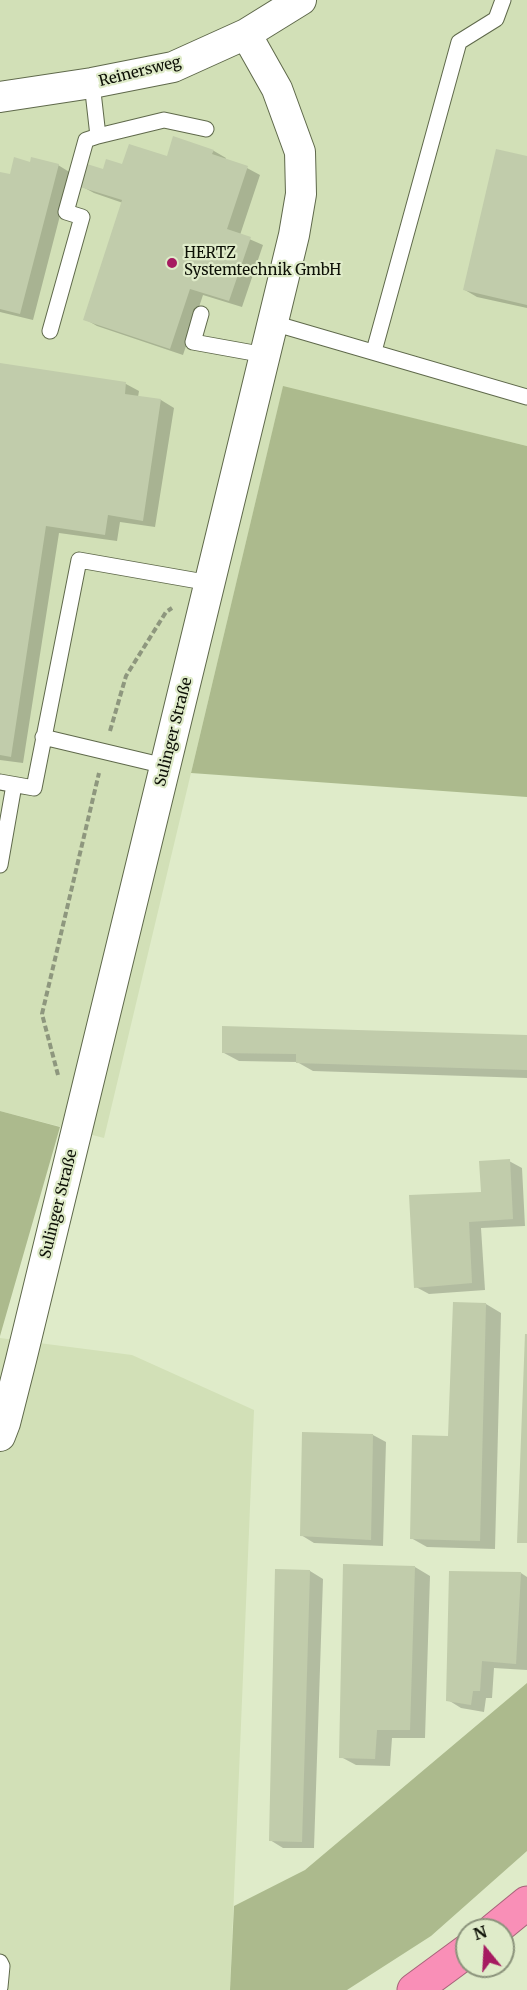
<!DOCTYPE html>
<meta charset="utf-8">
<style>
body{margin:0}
#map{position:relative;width:527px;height:1990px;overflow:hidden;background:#dfebc9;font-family:Merriweather,serif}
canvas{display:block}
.north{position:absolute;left:455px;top:1918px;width:60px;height:60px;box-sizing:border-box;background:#dfebc9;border:2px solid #8b937b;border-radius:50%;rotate:342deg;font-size:16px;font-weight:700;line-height:24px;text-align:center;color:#0d1006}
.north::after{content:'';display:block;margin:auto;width:21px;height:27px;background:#a61b61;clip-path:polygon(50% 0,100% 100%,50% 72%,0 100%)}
</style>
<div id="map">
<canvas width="527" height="1990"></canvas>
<div class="north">N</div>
</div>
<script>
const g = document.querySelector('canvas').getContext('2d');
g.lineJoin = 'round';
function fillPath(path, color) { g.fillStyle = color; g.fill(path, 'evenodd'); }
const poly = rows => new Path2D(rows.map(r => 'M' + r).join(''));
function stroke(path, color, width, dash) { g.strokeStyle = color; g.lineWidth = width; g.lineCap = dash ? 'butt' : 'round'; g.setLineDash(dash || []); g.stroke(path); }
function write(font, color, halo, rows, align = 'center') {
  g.font = font + ' Merriweather,serif'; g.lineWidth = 4.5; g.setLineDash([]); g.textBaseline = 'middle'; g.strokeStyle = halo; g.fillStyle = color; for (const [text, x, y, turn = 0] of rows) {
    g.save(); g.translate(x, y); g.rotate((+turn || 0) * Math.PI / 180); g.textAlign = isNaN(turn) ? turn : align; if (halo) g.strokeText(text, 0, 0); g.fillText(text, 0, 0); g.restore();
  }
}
fillPath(poly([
 [0,0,527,0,527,446,283,387,104,1138,0,1111],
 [0,1338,132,1355,254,1410,230,1990,0,1990]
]), '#d2e0b7');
fillPath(poly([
 [283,386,527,446,527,797,191,773],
 [0,1111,60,1127,0,1336],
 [527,1683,527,1851,431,1936,347,1990,230,1990,234,1906,305,1870]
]), '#acba8d');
fillPath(poly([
 [174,138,214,151,226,158,225,160,247,168,260,175,240,235,263,245,242,307,203,295,183,355,97,326,85,319,123,203,94,193,81,186,104,171,168,158],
 [527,158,527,308,477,297,465,290],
 [31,163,58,165,71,173,33,320,0,312,0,173,11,176],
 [0,365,126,384,139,391,138,397,161,400,174,408,155,527,120,522,117,541,59,533,23,763,0,760],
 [527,1037,527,1078,313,1071,297,1062,239,1061,224,1053],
 [509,1161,522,1168,525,1226,481,1228,485,1290,429,1294,416,1287,483,1193],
 [486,1304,501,1313,495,1549,427,1547,411,1538,450,1438],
 [373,1435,386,1442,383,1546,314,1543,301,1535],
 [415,1567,430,1576,425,1738,392,1738,390,1766,356,1765,341,1757],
 [276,1570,310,1571,323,1579,314,1848,283,1848,270,1840],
 [521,1573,527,1577,527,1670,494,1668,492,1698,486,1698,484,1712,461,1708,448,1700]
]), '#0003');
fillPath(poly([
 [173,136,214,150,212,154,248,166,227,229,251,237,229,301,190,289,170,349,83,320,122,200,80,187,87,164,103,169,106,159,122,164,129,144,167,156],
 [496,149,527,156,527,305,463,290],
 [14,157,30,162,31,157,59,164,20,314,0,309,0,172,10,174],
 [0,363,126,382,125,394,161,399,143,521,108,515,105,535,46,526,11,757,0,755],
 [222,1026,527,1035,527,1070,296,1063,296,1054,222,1053],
 [510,1159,513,1219,469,1222,472,1283,414,1288,409,1195,481,1192,479,1161],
 [453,1302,486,1303,480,1541,410,1539,412,1435,448,1436],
 [525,1334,527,1334,527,1543,517,1543],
 [302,1432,373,1434,371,1540,300,1536],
 [343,1564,415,1566,410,1730,377,1730,375,1759,339,1758],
 [275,1569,310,1570,302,1842,269,1841],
 [449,1571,521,1572,516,1664,482,1661,480,1691,473,1691,471,1705,446,1701]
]), '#c1ccab');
const service = poly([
 [92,83,98,136,164,120,206,129],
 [201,314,193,342,265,355],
 [273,323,527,397],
 [50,331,82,217,66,212,86,140,98,136],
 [374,351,459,42,496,19,503,0],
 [43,737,165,766],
 [0,782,34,788,79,560,210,583],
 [0,865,14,785],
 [0,1962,2,1966,0,1987]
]);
const minor = poly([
 [0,97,92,83,173,67,246,34,301,0],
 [0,1436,5,1423,21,1360,294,235,301,194,300,152,277,89,246,34]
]);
const motorway = poly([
 [494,1930,527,1903],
 [414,1990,467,1951]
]);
stroke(service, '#5f694b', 17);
stroke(minor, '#5f694b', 32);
stroke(motorway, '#a66379', 35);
stroke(poly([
 [110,731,126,676,166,612,172,608],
 [58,1075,42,1014,99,773]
]), '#8e977e', 4, [6, 3]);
stroke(service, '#fff', 15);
stroke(minor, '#fff', 30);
stroke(motorway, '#f98fb7', 33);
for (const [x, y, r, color] of [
 [172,263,6,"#a61b61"]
]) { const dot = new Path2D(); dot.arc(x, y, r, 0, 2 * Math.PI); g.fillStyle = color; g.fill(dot); stroke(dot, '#dfebc9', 2); }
write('15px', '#0d1006', '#dfebc9', [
 ["Reinersweg",140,72,-14],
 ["Sulinger Straße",174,732,-76],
 ["Sulinger Straße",59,1204,-76]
]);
write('15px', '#0d1006', '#dfebc9', [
 ["HERTZ",184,254],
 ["Systemtechnik GmbH",184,271]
], 'left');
</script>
